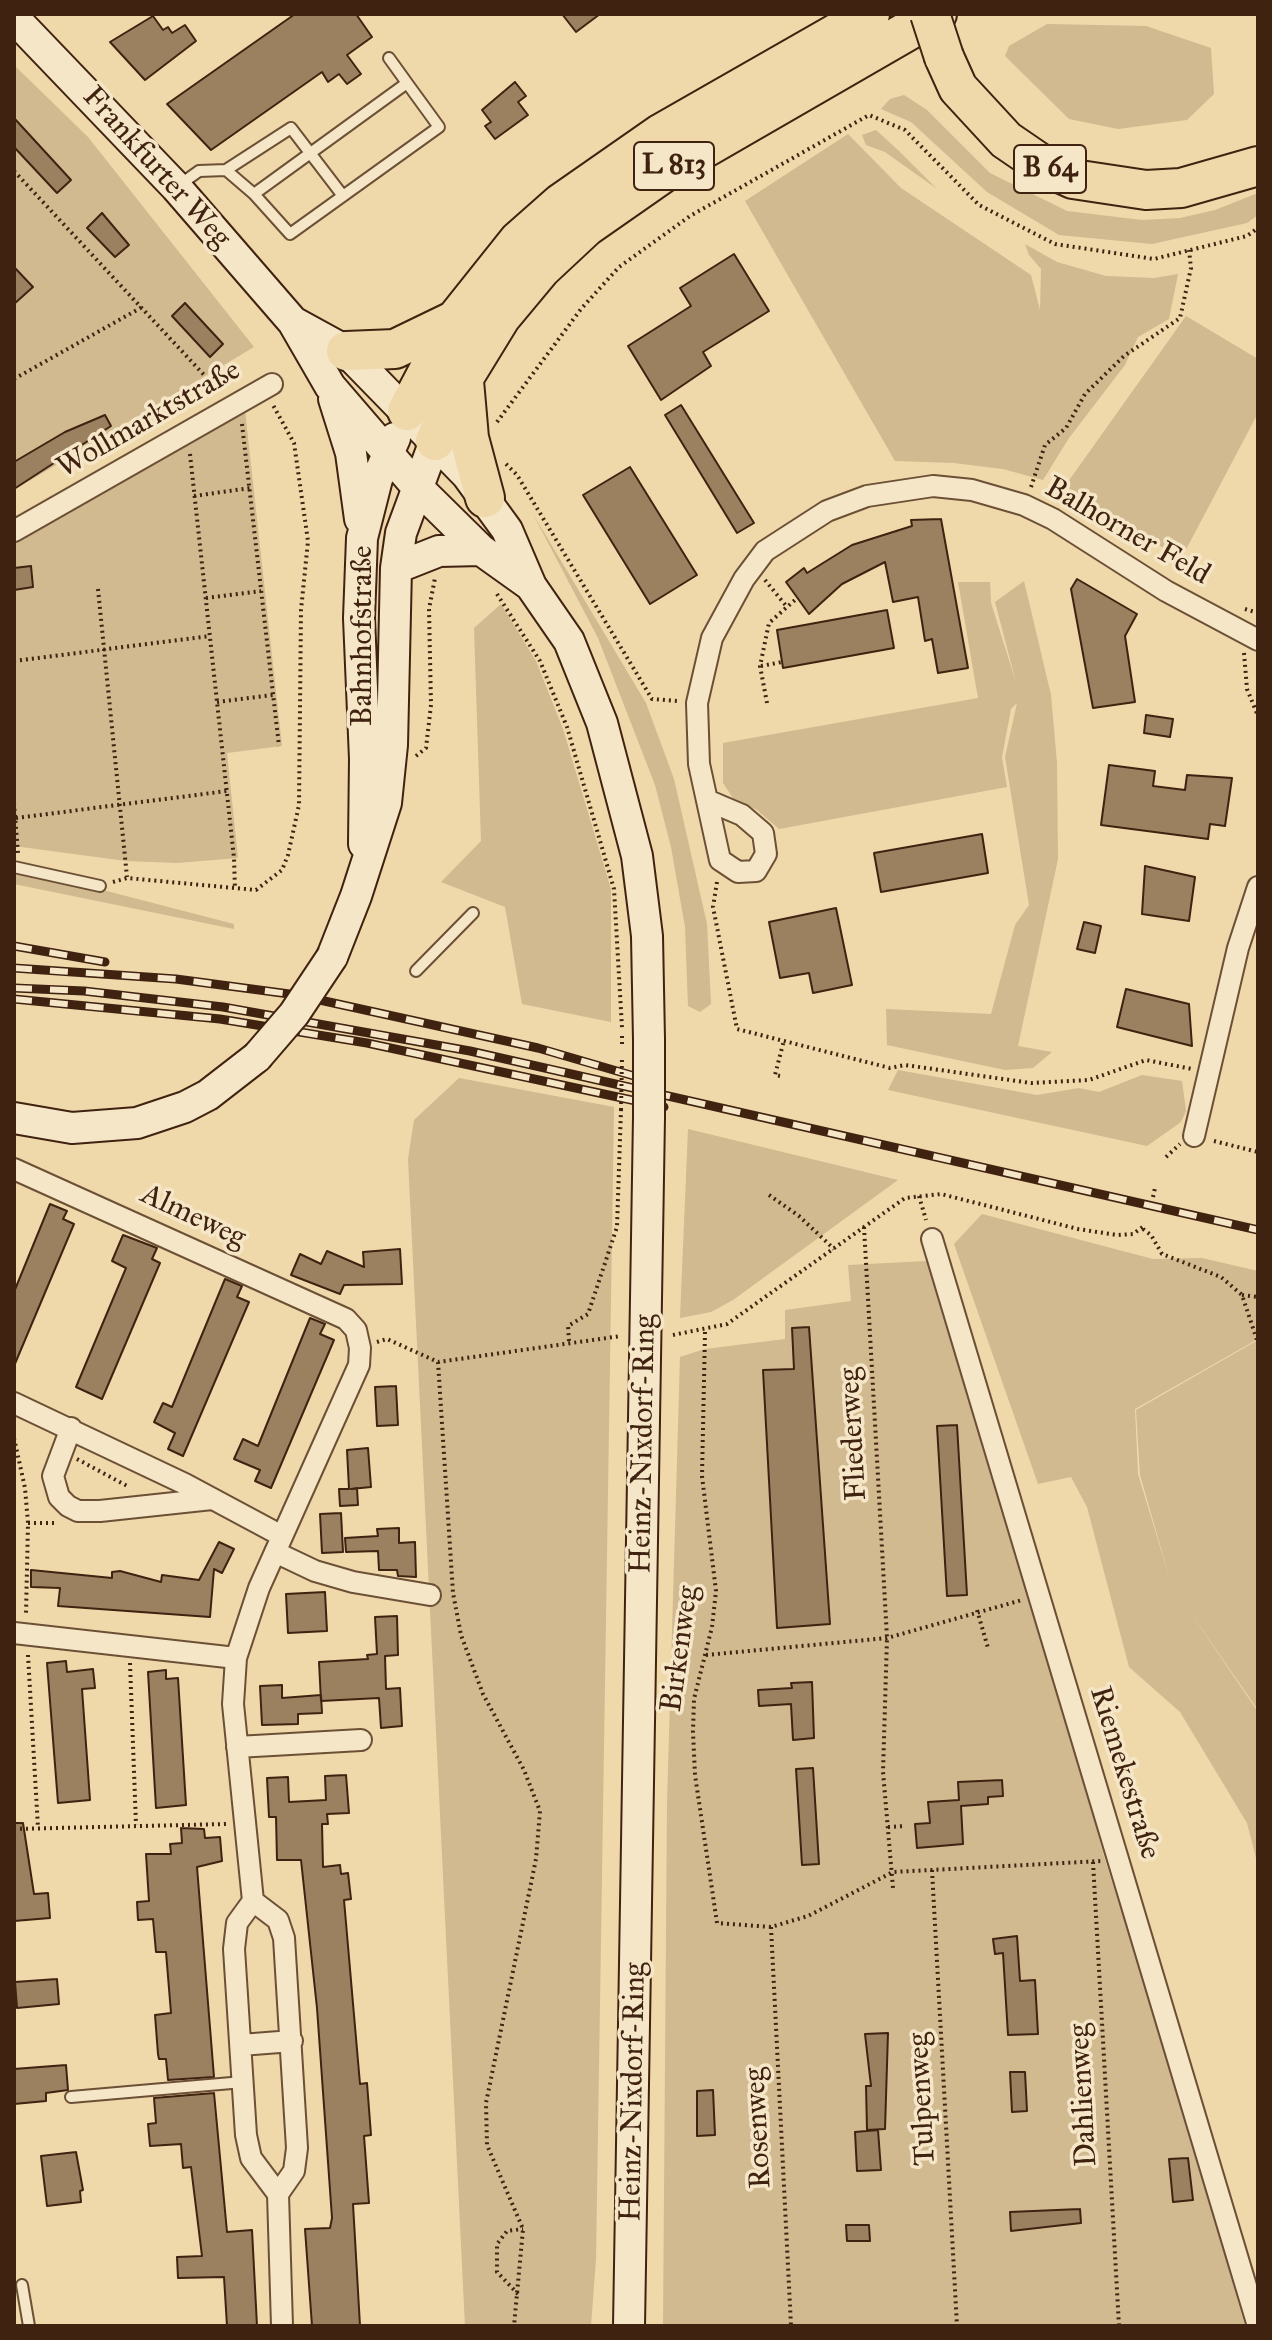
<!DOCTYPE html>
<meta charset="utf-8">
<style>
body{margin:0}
#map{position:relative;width:1272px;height:2340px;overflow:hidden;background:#efd8aa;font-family:"IM FELL Great Primer",serif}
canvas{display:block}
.frame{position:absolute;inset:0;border:16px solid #402210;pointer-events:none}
</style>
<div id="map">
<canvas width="1272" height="2340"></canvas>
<div class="frame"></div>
</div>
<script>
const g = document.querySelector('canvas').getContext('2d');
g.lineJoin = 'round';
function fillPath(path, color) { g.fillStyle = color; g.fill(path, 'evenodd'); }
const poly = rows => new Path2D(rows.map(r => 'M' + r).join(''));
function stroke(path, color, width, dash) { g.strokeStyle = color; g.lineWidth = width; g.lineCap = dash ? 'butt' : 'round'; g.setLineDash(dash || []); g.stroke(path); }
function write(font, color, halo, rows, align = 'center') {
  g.font = font + ' "IM FELL Great Primer",serif'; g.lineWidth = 7; g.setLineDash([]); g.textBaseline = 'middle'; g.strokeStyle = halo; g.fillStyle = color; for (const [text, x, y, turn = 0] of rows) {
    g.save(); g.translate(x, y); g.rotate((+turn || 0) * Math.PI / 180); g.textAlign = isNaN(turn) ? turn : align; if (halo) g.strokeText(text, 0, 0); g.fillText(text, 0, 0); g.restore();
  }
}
fillPath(poly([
 [1047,24,1146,26,1211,48,1214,94,1187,120,1118,129,1069,119,1005,56,1009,46],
 [14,65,88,137,254,347,14,490],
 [904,95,927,110,990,173,1067,211,1142,220,1180,218,1215,210,1258,193,1258,215,1247,223,1152,244,1059,235,987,192,911,122,881,109,890,99],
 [876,130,899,151,937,189,885,152,866,145,862,135],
 [848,134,901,188,1031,275,1040,310,1041,269,1029,255,1025,244,1057,262,1106,276,1154,278,1178,274,1169,319,1138,337,1125,365,1069,438,1043,480,1003,469,954,463,895,461,745,201],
 [1186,316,1258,359,1258,413,1181,559,1065,486],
 [245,410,282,746,227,753,238,858,177,863,126,861,14,846,14,544],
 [533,514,646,703,674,779,707,924,711,1004,700,1012,688,1006,685,927,671,847,655,785,598,638],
 [1024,581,1051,695,1057,763,1058,859,1018,1046,1052,1052,1033,1068,1005,1070,887,1045,886,1009,991,1014,1015,925,1029,905,1005,757,1017,703,1011,709,1002,757,1007,787,779,829,757,810,733,798,723,783,723,743,978,698,958,582,990,582,991,603,1016,682,995,602],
 [501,604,536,661,563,729,611,889,611,1022,522,1004,505,907,441,882,481,841,474,628],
 [14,874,99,889,234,924,234,929,14,884],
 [898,1070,1037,1095,1079,1088,1099,1092,1142,1075,1182,1081,1186,1111,1181,1122,1147,1146,888,1090],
 [459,1078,614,1107,596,2259,591,2326,465,2326,408,1159,414,1120],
 [688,1129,898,1180,733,1300,711,1312,680,1318],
 [982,1214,1153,1259,1202,1258,1258,1271,1258,1339,1135,1409,1138,1474,1171,1583,1140,1475,1136,1410,1258,1340,1258,1710,1186,1606,1258,1712,1258,1866,1247,1823,1180,1712,1129,1667,1087,1507,1071,1477,1038,1484,954,1244],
 [927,1261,1047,1645,1105,1860,1166,2050,1245,2326,663,2326,667,1803,680,1357,705,1349,785,1339,785,1310,851,1301,848,1265]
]), '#d1b990');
const building = poly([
 [295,14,356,14,372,37,347,55,361,74,347,84,339,74,328,82,322,72,211,150,167,104,295,14],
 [562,14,600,14,576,32,562,14],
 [153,16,163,30,168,27,172,33,185,25,196,41,145,80,110,42,153,16],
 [515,82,526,96,518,102,528,115,495,139,485,126,491,122,482,110,515,82],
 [14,118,71,180,57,193,14,147,14,118],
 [102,213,129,245,115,257,87,228,102,213],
 [734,254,769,311,703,352,711,366,661,400,628,346,691,306,680,288,734,254],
 [14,267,33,287,14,304,14,267],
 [185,303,223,344,210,357,172,316,185,303],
 [681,405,754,523,737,533,665,415,681,405],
 [105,415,111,426,14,489,14,462,65,432,105,415],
 [630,467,697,575,650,604,583,495,630,467],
 [941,519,968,668,938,673,932,639,925,641,918,597,893,602,885,562,842,584,809,614,786,582,804,568,807,573,852,545,912,526,911,520,941,519],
 [31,566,33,587,14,590,14,568,31,566],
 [1077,579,1137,614,1125,636,1135,702,1093,708,1071,589,1077,579],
 [887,610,894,648,783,668,777,630,887,610],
 [1146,715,1173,719,1170,737,1144,733,1146,715],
 [1109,765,1155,771,1153,786,1185,790,1187,775,1232,778,1225,826,1210,824,1208,839,1101,825,1109,765],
 [982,834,988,873,881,892,874,853,982,834],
 [1145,866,1195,877,1189,921,1142,914,1145,866],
 [836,908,852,985,813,993,809,973,780,978,769,922,836,908],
 [1084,922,1101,926,1095,953,1077,949,1084,922],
 [1126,989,1189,1004,1192,1046,1117,1027,1126,989],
 [50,1204,67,1211,63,1219,74,1224,14,1366,14,1292,50,1204],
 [123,1235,157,1248,152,1259,160,1263,102,1399,76,1387,126,1268,112,1261,123,1235],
 [400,1249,402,1284,344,1285,340,1294,291,1275,300,1254,321,1264,327,1251,364,1267,363,1252,400,1249],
 [225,1279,242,1286,237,1297,249,1302,183,1456,168,1449,175,1433,154,1422,163,1403,172,1407,225,1279],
 [310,1318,325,1324,320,1334,334,1340,271,1488,255,1481,260,1470,234,1459,243,1439,258,1446,310,1318],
 [809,1327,830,1624,777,1628,763,1370,794,1369,792,1328,809,1327],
 [396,1386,398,1425,377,1426,375,1387,396,1386],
 [957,1425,967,1595,947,1596,937,1426,957,1425],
 [368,1448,371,1487,351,1489,357,1488,358,1505,340,1506,339,1489,349,1489,347,1450,368,1448],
 [341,1513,343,1552,322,1553,320,1514,341,1513],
 [399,1528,399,1543,415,1542,416,1577,398,1576,397,1570,379,1570,378,1551,346,1552,345,1538,378,1536,377,1529,399,1528],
 [219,1542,234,1549,222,1573,214,1569,210,1617,58,1606,60,1588,31,1587,31,1570,112,1578,112,1572,120,1571,161,1582,162,1575,199,1580,219,1542],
 [325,1592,327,1631,288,1633,286,1594,325,1592],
 [397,1616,398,1655,385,1656,386,1689,400,1688,402,1726,381,1728,379,1698,321,1701,319,1662,368,1659,367,1655,377,1654,375,1617,397,1616],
 [66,1661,67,1672,93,1669,95,1688,82,1689,90,1800,58,1803,47,1663,66,1661],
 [166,1670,166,1679,178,1678,186,1805,156,1808,148,1672,166,1670],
 [812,1682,814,1738,793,1740,791,1704,759,1706,758,1690,792,1688,791,1683,812,1682],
 [282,1685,282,1698,321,1695,322,1713,298,1714,298,1724,262,1725,260,1686,282,1685],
 [813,1768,819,1864,802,1865,796,1769,813,1768],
 [346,1775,349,1813,327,1814,328,1824,322,1824,323,1867,340,1865,341,1874,348,1873,351,1899,344,1900,360,2084,367,2083,371,2135,364,2136,369,2203,353,2204,360,2326,312,2326,305,2229,330,2228,332,2218,317,2008,301,1860,277,1860,276,1817,269,1817,267,1778,288,1777,289,1802,326,1800,325,1776,346,1775],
 [1002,1780,1003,1796,988,1797,988,1804,961,1806,963,1844,917,1848,915,1824,930,1823,928,1802,959,1800,958,1782,1002,1780],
 [14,1823,23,1823,34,1894,48,1893,50,1918,14,1921,14,1823],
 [181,1828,204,1829,205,1838,220,1837,222,1861,197,1867,214,2077,168,2080,166,2059,159,2059,158,2054,155,2015,171,2013,166,1952,156,1952,153,1919,138,1920,137,1902,149,1901,146,1854,171,1854,170,1844,182,1843,181,1828],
 [1017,1936,1020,1981,1035,1980,1038,2034,1008,2035,1003,1953,995,1954,993,1939,1017,1936],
 [57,1979,59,2004,17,2008,15,1982,57,1979],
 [888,2033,885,2129,867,2130,866,2086,871,2086,865,2034,888,2033],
 [66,2065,68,2090,46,2093,46,2101,14,2104,14,2069,66,2065],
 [1010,2072,1025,2072,1027,2111,1012,2112,1010,2072],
 [713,2090,715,2135,697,2136,697,2091,713,2090],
 [214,2093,227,2232,252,2230,257,2326,227,2326,224,2277,178,2278,177,2257,202,2256,191,2167,183,2168,181,2144,150,2146,148,2124,156,2123,154,2098,214,2093],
 [878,2130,881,2170,857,2171,855,2132,878,2130],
 [76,2152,83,2190,80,2191,81,2202,47,2206,41,2156,76,2152],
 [1188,2158,1193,2200,1173,2202,1169,2159,1188,2158],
 [1080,2209,1081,2223,1011,2231,1010,2212,1080,2209],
 [846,2225,869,2225,870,2241,847,2241,846,2225]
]);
fillPath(building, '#9b8160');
stroke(building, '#402210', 2);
const lane = poly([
 [389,58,407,83],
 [226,170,291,128,343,196],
 [178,186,199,171,226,170,254,194,407,83,439,127,290,234,254,194],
 [14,867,100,886],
 [416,971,473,913],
 [71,2097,243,2082],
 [22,2285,29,2326]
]);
const street = poly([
 [14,531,272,384],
 [709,801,742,815,763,833,766,854,756,871,738,872,720,860,699,764,697,703,712,638,744,579,765,551,827,511,867,496,933,486,972,490,1024,505,1053,519,1166,591,1258,640],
 [1194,1136,1238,948,1258,887],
 [14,1169,346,1319,356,1330,360,1348,359,1365,259,1588,236,1658,233,1704,253,1901,237,1923,234,1949,246,2135,251,2158,278,2194,282,2326],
 [932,1239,1258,2326],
 [14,1403,185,1484,282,1536],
 [71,1428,53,1476,59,1497,68,1506,78,1511,100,1511,212,1499],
 [275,1552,315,1571,353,1582,430,1595],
 [14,1633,236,1658],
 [237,1747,361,1740],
 [253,1901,278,1920,284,1938,297,2148,294,2171,278,2194],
 [241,2045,292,2041]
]);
const secondary = poly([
 [14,18,176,187,293,322,330,386,417,487,481,550,530,585],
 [293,322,346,351,467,475,507,530,531,586,569,641,602,723,637,856,647,936,649,1040],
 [334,399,351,453,360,519],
 [396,568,439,551,481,550],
 [364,844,365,759,359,618,362,538,377,479,395,438],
 [332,957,356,896,386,803,392,745,396,568,401,533,435,441],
 [14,1118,72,1128,137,1123,185,1107,208,1095,257,1057],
 [629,2326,649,1117]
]);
const highway = poly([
 [944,57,958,88,1006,140,1044,166,1073,179,1146,190,1181,188,1258,166],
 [346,351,395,349,455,320],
 [464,381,469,438,485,498],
 [407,411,455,320,518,241,561,203,660,134,870,14],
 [435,441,463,379,501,317,541,269,586,227,672,167,937,14]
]);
stroke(lane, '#6c5036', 14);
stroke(street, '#6c5036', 24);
stroke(secondary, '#402210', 34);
stroke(highway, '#402210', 42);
stroke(poly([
 [14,171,219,391],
 [14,379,144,306],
 [497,422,581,309,619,267,690,216,869,115,905,130,979,205,1055,244,1154,259,1247,236,1258,228],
 [242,424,279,746],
 [190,454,234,858,235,889],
 [506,464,517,475,652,699,678,701],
 [1031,487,1045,445,1066,428,1085,394,1124,356,1180,318,1191,268,1189,250],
 [194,496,250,488],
 [765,580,787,607],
 [98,589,127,877],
 [497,594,540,661,567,727,614,889,622,1028],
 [206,598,261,591],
 [1245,609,1258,613],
 [1244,653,1247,689,1258,716],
 [14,661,210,636],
 [761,666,782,662],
 [217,702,273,695],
 [767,703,760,666,769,623,796,599],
 [416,756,426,748,431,705,429,609,435,578],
 [14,803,18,853],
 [16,818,227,791],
 [113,882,127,878,256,890,282,870,288,855,299,805,301,610,308,541,294,443,273,405],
 [717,882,713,907,737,1029,890,1068,905,1065,1031,1083,1089,1080,1146,1060,1192,1069],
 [780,1076,775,1075,784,1040],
 [1214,1141,1258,1152],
 [1166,1157,1180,1144],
 [769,1195,799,1216,834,1249],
 [919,1196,926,1220],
 [1153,1197,1155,1188],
 [864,1227,887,1638,883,1772,893,1888],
 [1143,1229,1151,1235,1162,1254,1221,1277,1242,1295,1258,1343],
 [1242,1295,1258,1297],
 [705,1332,702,1476,716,1591,712,1627,694,1699,693,1732,695,1775,717,1923,771,1927,808,1916,893,1872,1101,1861],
 [673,1335,727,1324,905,1198,941,1194,1078,1229,1117,1235,1133,1234,1144,1226],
 [569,1341,568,1326,588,1314,617,1227,621,1110],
 [377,1342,387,1339,438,1362,621,1336],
 [438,1362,453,1593,461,1635,483,1694,524,1770,540,1811,536,1859,486,2103,487,2145,523,2229,514,2326],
 [14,1438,25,1488,28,1523,26,1614],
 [77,1459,129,1487],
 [28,1523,58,1523],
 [977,1610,988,1648],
 [28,1655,38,1828],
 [706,1655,887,1638,1022,1600],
 [130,1663,136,1825],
 [888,1827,906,1826],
 [14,1829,226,1824],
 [1093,1862,1119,2326],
 [932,1870,957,2326],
 [771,1927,791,2326],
 [518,2294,497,2272,497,2244,507,2231,523,2229]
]), '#402210', 4, [2, 4]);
stroke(lane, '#f5e6c8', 10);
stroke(street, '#f5e6c8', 20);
stroke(secondary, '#f5e6c8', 30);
stroke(highway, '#efd8aa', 38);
const rail = poly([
 [14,946,105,962],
 [14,968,176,979,297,995,538,1048,658,1083],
 [14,988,84,991,223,1007,470,1051,1258,1230],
 [14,999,220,1019,367,1043,664,1107]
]);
stroke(rail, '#402210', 9);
stroke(rail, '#f5e6c8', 6, [18]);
const secondaryBridge = poly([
 [257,1057,294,1014,332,957],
 [649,1117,649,1040]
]);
const highwayBridge = poly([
 [930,14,944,57]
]);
stroke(secondaryBridge, '#402210', 34, []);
stroke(highwayBridge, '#402210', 42, []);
stroke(poly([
 [622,1044,622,1034],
 [621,1110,622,1057]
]), '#402210', 4, [2, 4]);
stroke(secondaryBridge, '#f5e6c8', 30);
stroke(highwayBridge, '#efd8aa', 38);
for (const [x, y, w] of [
 [674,166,80],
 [1050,169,72]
]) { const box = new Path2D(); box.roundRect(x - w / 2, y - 24, w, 48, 6); g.fillStyle = '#f5e6c8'; g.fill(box); stroke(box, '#402210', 2); }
write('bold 28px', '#402210', null, [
 ["L 813",674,166],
 ["B 64",1050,169]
]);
write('30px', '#402210', '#f5e6c8', [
 ["Frankfurter Weg",156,168,48],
 ["Wollmarktstraße",149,420,-30],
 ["Balhorner Feld",1127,532,30],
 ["Bahnhofstraße",364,636,-90],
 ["Almeweg",193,1217,25],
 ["Fliederweg",854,1434,-93],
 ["Heinz-Nixdorf-Ring",644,1444,-89],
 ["Birkenweg",681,1649,-82],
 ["Riemekestraße",1124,1773,73],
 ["Heinz-Nixdorf-Ring",634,2092,-89],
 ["Dahlienweg",1084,2095,-93],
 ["Tulpenweg",923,2099,-93],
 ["Rosenweg",759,2128,-93]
]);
</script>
